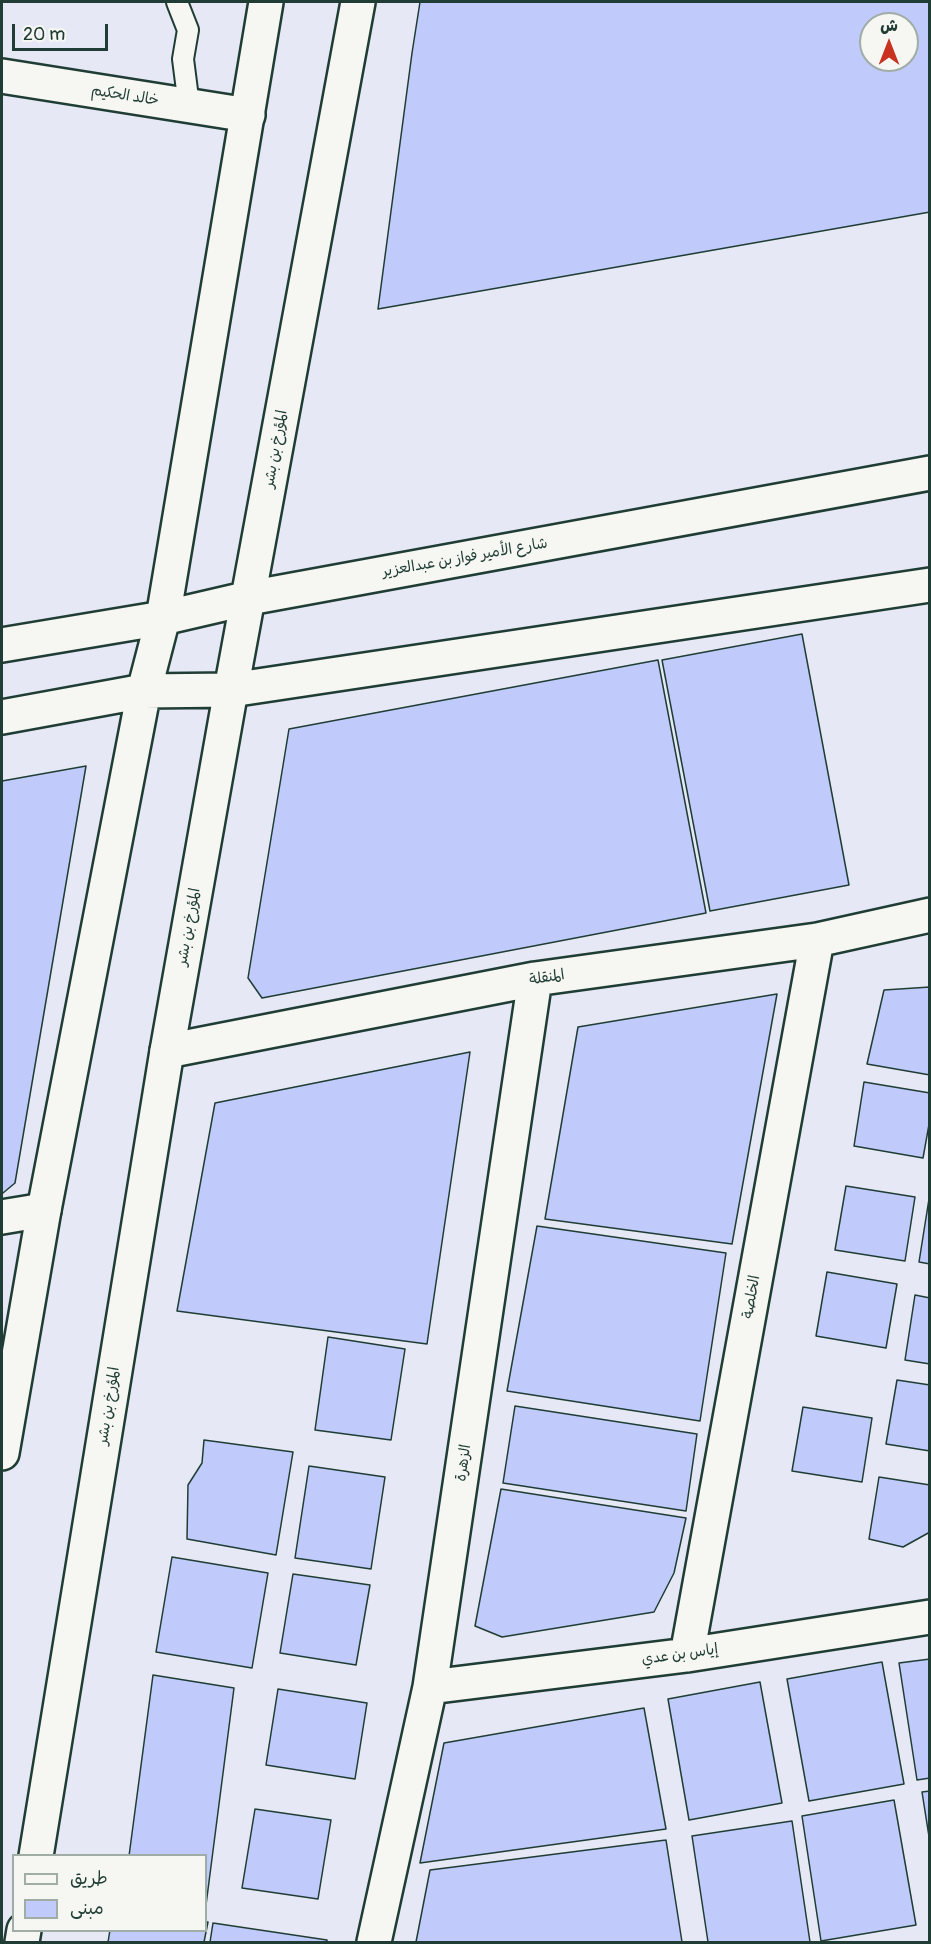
<!DOCTYPE html>
<meta charset="utf-8">
<style>
body{margin:0}
#map{position:relative;width:931px;height:1944px;overflow:hidden;background:#e6e9f5;font-family:Pangolin,"Playpen Sans Arabic",sans-serif}
canvas{display:block}
.frame{position:absolute;inset:0;border:3px solid #1f3d34;pointer-events:none}
.legend{position:absolute;left:12px;top:1854px;width:195px;height:78px;box-sizing:border-box;background:#f6f6f2;border:2px solid #a0aca6;margin:0;padding:8px 10px;list-style:none;font-size:18px;color:#1f3d34}
.legend li{display:flex;align-items:center;gap:12px;height:30px}
.legend b{width:30px;border:2px solid #a0aca6}
.north{position:absolute;left:859px;top:12px;width:60px;height:60px;box-sizing:border-box;background:#f6f6f2;border:2px solid #a0aca6;border-radius:50%;rotate:0deg;font-size:16px;font-weight:700;line-height:24px;text-align:center;color:#1f3d34}
.north::after{content:'';display:block;margin:auto;width:21px;height:27px;background:#c8321e;clip-path:polygon(50% 0,100% 100%,50% 72%,0 100%)}
.scale{position:absolute;left:12px;top:24px;width:96px;height:27px;box-sizing:border-box;border:3px solid #1f3d34;border-top:0;padding-left:8px;font-size:18px;line-height:21px;white-space:nowrap;color:#1f3d34;-webkit-text-stroke:4px #f6f6f2;paint-order:stroke}
</style>
<div id="map">
<canvas width="931" height="1944"></canvas>
<div class="frame"></div>
<ul class="legend">
<li><b style="height:8px;background:#f6f6f2"></b>طريق</li>
<li><b style="height:16px;background:#c0cafb"></b>مبنى</li>
</ul>
<div class="north">ش</div>
<div class="scale">20 m</div>
</div>
<script>
const g = document.querySelector('canvas').getContext('2d');
g.lineJoin = 'round';
function fillPath(path, color) { g.fillStyle = color; g.fill(path, 'evenodd'); }
const poly = rows => new Path2D(rows.map(r => 'M' + r).join(''));
function stroke(path, color, width, dash) { g.strokeStyle = color; g.lineWidth = width; g.lineCap = dash ? 'butt' : 'round'; g.setLineDash(dash || []); g.stroke(path); }
function write(font, color, halo, rows, align = 'center') {
  g.font = font + ' Pangolin,"Playpen Sans Arabic",sans-serif'; g.lineWidth = 6; g.setLineDash([]); g.textBaseline = 'middle'; g.strokeStyle = halo; g.fillStyle = color; for (const [text, x, y, turn = 0] of rows) {
    g.save(); g.translate(x, y); g.rotate((+turn || 0) * Math.PI / 180); g.textAlign = isNaN(turn) ? turn : align; if (halo) g.strokeText(text, 0, 0); g.fillText(text, 0, 0); g.restore();
  }
}
const building = poly([
 [420,2,930,2,930,212,378,309,412,53,420,2],
 [871,24,907,24,907,60,871,60,871,24],
 [802,634,849,885,710,911,662,660,802,634],
 [658,660,706,913,262,998,248,978,289,729,658,660],
 [86,766,15,1183,3,1193,2,1192,2,781,86,766],
 [930,987,930,1075,867,1064,884,990,930,987],
 [777,994,732,1244,545,1219,578,1027,777,994],
 [470,1052,427,1344,177,1311,215,1103,470,1052],
 [864,1082,930,1093,930,1119,923,1158,854,1146,864,1082],
 [846,1186,915,1197,905,1261,835,1250,846,1186],
 [929,1199,930,1199,930,1264,919,1262,929,1199],
 [537,1226,726,1253,700,1421,507,1391,537,1226],
 [827,1272,897,1284,886,1348,816,1336,827,1272],
 [915,1295,930,1298,930,1364,905,1360,915,1295],
 [328,1337,405,1349,391,1440,315,1430,328,1337],
 [897,1380,930,1385,930,1451,886,1444,897,1380],
 [515,1406,697,1434,686,1511,503,1483,515,1406],
 [803,1407,872,1418,862,1482,792,1471,803,1407],
 [204,1440,293,1452,276,1555,187,1539,188,1485,202,1463,204,1440],
 [309,1466,385,1477,371,1569,295,1558,309,1466],
 [879,1477,930,1485,930,1532,903,1547,869,1539,879,1477],
 [501,1489,686,1518,674,1573,654,1612,502,1637,475,1626,501,1489],
 [172,1557,268,1573,252,1668,156,1652,172,1557],
 [293,1574,370,1585,356,1665,280,1653,293,1574],
 [930,1659,930,1778,917,1780,899,1663,930,1659],
 [882,1662,904,1784,809,1801,787,1679,882,1662],
 [153,1675,234,1688,206,1905,206,1856,129,1856,153,1675],
 [760,1682,782,1803,689,1820,668,1699,760,1682],
 [278,1689,367,1703,355,1779,266,1765,278,1689],
 [644,1708,666,1829,420,1863,444,1743,644,1708],
 [930,1791,930,1843,922,1792,930,1791],
 [894,1800,916,1925,821,1941,802,1816,894,1800],
 [255,1809,331,1820,318,1899,242,1888,255,1809],
 [792,1821,810,1942,708,1942,692,1836,792,1821],
 [666,1840,682,1942,416,1942,430,1870,666,1840],
 [206,1922,208,1922,204,1942,108,1942,110,1930,206,1930,206,1922],
 [213,1923,327,1940,327,1942,210,1942,213,1923]
]);
fillPath(building, '#c0cafb');
stroke(building, '#1f3d34', 1.5);
const lane = poly([
 [177,2,188,30,183,59,189,106]
]);
const street = poly([
 [2,76,248,115],
 [167,1051,535,979,817,940,930,915],
 [2,1217,44,1210],
 [687,1655,817,940],
 [430,1687,687,1655,930,1617],
 [374,1942,430,1687,535,979]
]);
const secondary = poly([
 [2,645,163,618,249,598,930,473],
 [2,717,144,691,231,690,930,585],
 [2,1453,44,1210,144,691,163,618,266,2],
 [36,1856,167,1051,231,690,358,2],
 [22,1942,24,1930]
]);
stroke(lane, '#1f3d34', 24);
stroke(street, '#1f3d34', 38);
stroke(secondary, '#1f3d34', 38);
stroke(lane, '#f6f6f2', 20);
stroke(street, '#f6f6f2', 33);
stroke(secondary, '#f6f6f2', 33);
write('15px', '#1f3d34', '#f6f6f2', [
 ["خالد الحكيم",125,96,9],
 ["المؤرخ بن بشر",276,449,-80],
 ["شارع الأمير فواز بن عبدالعزير",465,558,-10],
 ["المؤرخ بن بشر",189,927,-80],
 ["المنقلة",547,978,-9],
 ["الخلصة",752,1297,-80],
 ["المؤرخ بن بشر",109,1406,-81],
 ["الزهرة",464,1463,-82],
 ["إياس بن عدي",680,1655,-8]
]);
</script>
